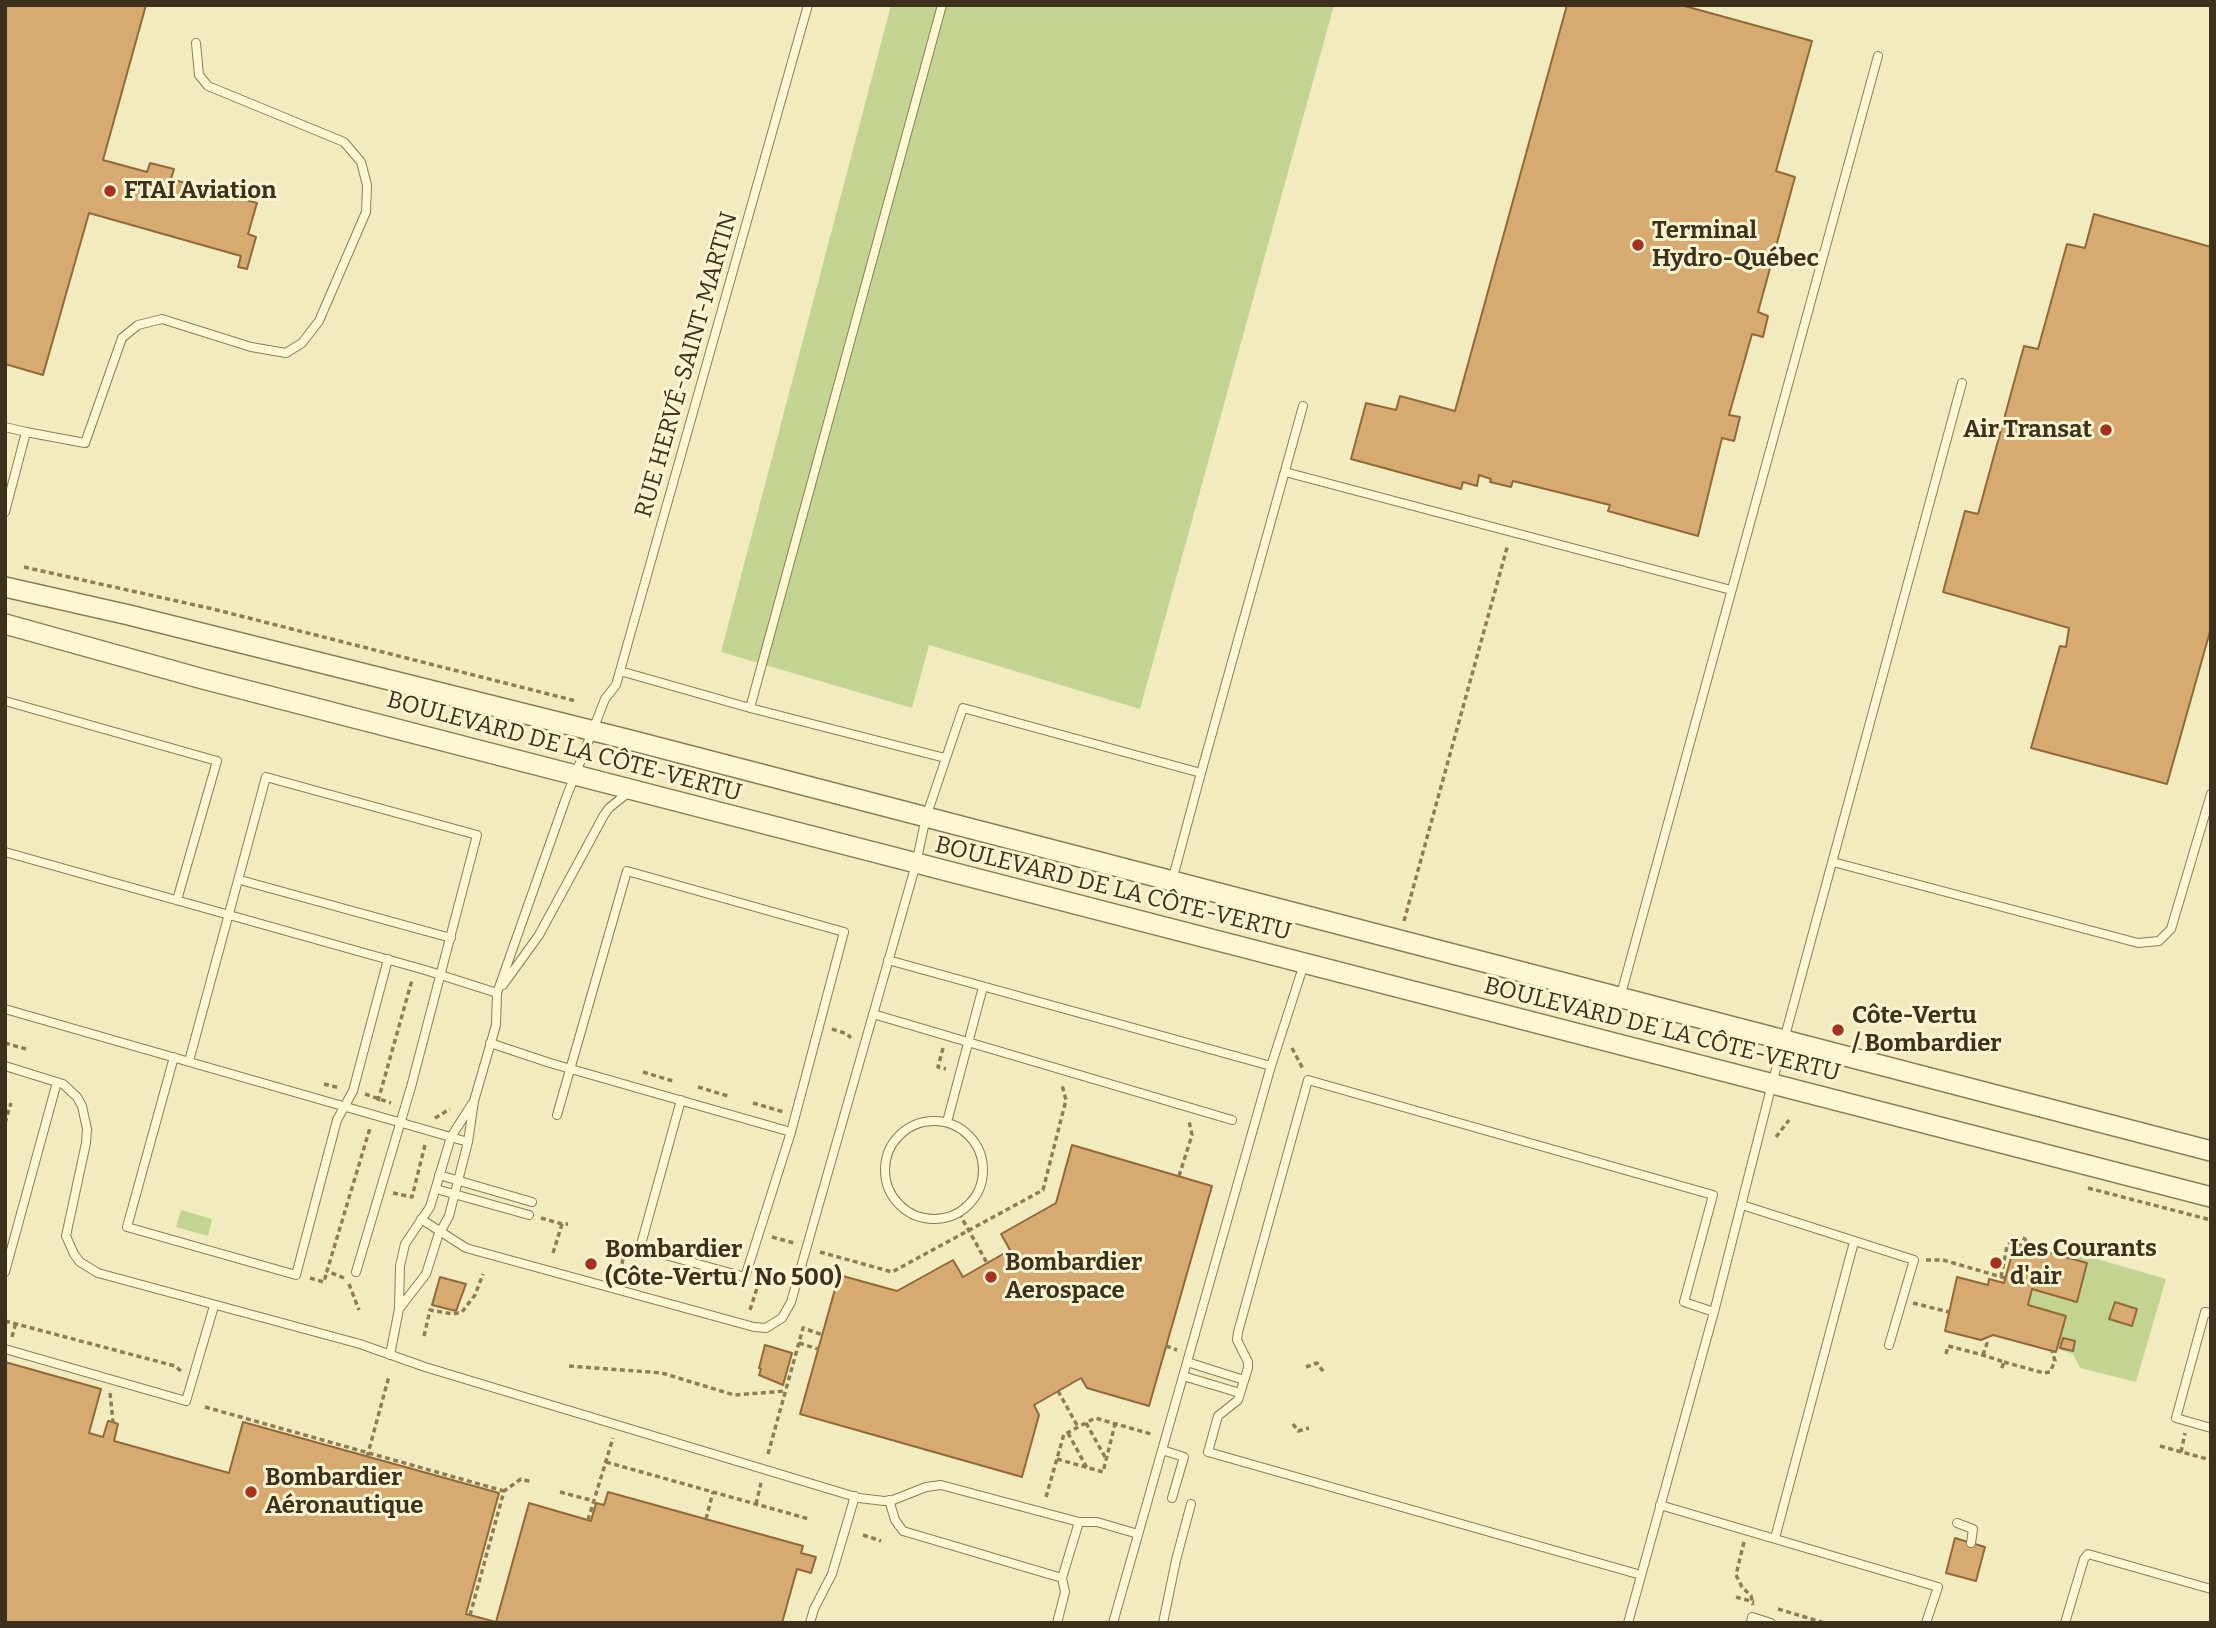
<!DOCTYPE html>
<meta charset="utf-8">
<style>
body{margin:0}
#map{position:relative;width:2216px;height:1628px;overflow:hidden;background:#f3ebc0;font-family:Bitter,serif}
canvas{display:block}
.frame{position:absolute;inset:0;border:7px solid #3d301c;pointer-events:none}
</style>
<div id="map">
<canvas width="2216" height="1628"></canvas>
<div class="frame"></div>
</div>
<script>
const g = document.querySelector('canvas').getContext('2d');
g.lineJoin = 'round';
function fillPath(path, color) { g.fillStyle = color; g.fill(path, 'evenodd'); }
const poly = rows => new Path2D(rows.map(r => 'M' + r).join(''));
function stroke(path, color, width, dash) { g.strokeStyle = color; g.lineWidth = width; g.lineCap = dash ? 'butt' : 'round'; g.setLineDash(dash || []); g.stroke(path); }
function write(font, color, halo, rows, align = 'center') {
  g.font = font + ' Bitter,serif'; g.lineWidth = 6; g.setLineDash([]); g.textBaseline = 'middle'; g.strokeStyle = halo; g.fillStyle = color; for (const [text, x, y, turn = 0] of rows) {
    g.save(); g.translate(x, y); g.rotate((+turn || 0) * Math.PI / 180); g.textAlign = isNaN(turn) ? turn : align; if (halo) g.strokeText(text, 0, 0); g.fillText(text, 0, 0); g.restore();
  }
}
fillPath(poly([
 [891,5,1334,5,1140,709,929,645,912,708,721,652],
 [181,1210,212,1219,208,1236,176,1227],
 [2063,1249,2166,1279,2136,1382,2080,1368,2073,1354,2057,1349,2066,1316,2028,1305,2032,1289,2077,1301,2087,1264,2061,1256]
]), '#c2d392');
const building = poly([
 [5,5,146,5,103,160,147,172,150,163,174,169,171,179,257,203,248,234,256,237,247,269,238,267,241,256,89,213,43,375,5,364,5,5],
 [1567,5,1681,5,1812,41,1776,171,1795,177,1758,312,1768,316,1763,337,1752,334,1729,415,1740,417,1734,441,1722,438,1698,536,1608,511,1610,505,1513,481,1511,487,1490,482,1491,479,1479,475,1477,486,1463,482,1461,489,1351,459,1366,403,1396,410,1400,396,1455,411,1567,5],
 [2094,214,2211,247,2211,628,2167,784,2031,748,2060,646,2066,647,2069,628,1943,592,1965,511,1978,514,2024,346,2038,349,2067,244,2085,248,2094,214],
 [1072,1145,1212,1186,1149,1406,1087,1388,1081,1378,1034,1405,1039,1415,1022,1477,800,1414,839,1275,897,1291,953,1260,963,1277,1010,1250,1001,1234,1056,1203,1072,1145],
 [2015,1243,2087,1263,2077,1302,2032,1289,2028,1305,2066,1316,2056,1352,1993,1335,1981,1340,1945,1331,1957,1277,1988,1285,1989,1279,2004,1283,2015,1243],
 [440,1277,466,1284,456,1311,432,1305,440,1277],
 [2115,1302,2137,1309,2132,1326,2109,1319,2115,1302],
 [2063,1338,2075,1341,2073,1351,2060,1348,2063,1338],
 [765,1345,792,1353,783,1385,759,1375,761,1369,759,1368,765,1345],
 [5,1362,101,1389,89,1433,103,1437,108,1421,113,1422,118,1424,114,1441,229,1473,243,1422,499,1493,466,1614,496,1622,529,1503,591,1521,596,1503,604,1505,608,1492,803,1546,801,1553,816,1557,811,1573,797,1569,782,1623,5,1623,5,1362],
 [1955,1538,1985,1547,1976,1581,1946,1573,1955,1538]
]);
fillPath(building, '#d6aa71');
stroke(building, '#916938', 2);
const service = poly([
 [5,427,26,432],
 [1285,472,1731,590],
 [5,512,26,432,85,443,122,338,138,325,162,319,251,347,286,353,302,343,319,321,366,212,367,185,361,162,344,142,208,86,199,75,196,43],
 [620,671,750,708,945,758],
 [5,701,217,761,177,900],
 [750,708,942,5],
 [5,852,425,970,497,993],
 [1833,862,2138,943,2159,941,2171,929,2211,794],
 [240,880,451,938],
 [1172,881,1201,773],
 [888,960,1271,1066],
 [503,985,539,935,604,815,609,808,629,792],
 [1620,998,1878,56],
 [5,1009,468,1142],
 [873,1014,1232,1120],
 [490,1043,550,1063,791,1132],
 [174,1057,127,1227,296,1275,337,1120,353,1091,388,959],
 [189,1061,266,777,477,835,411,1087,356,1272],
 [5,1066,63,1084,77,1097,82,1106,87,1129,86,1143,66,1236,74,1254,80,1262,98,1273,360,1344,425,1367,859,1498,884,1501,893,1500,926,1487,941,1485,1079,1522,1097,1522,1138,1534],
 [557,1115,627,871,844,932,791,1132,745,1277,640,1248,681,1100],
 '885 1170a49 49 0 1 1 98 0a49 49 0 1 1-98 0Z',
 [947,1122,983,987],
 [439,1175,532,1202],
 [436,1189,529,1215],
 [1742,1205,1914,1260,1889,1345],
 [421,1219,466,1248,754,1327,766,1328,782,1318,791,1302,916,864,926,817,963,708,1201,773,1303,406],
 [5,1272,57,1082],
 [399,1309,426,1274,438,1236,449,1216,468,1142,474,1101,496,1025,497,993,566,798,605,699,616,685,808,5],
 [1714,1312,1772,1084,1962,383],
 [2211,1313,2205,1312,2176,1418,2211,1428],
 [5,1349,186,1401,214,1306],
 [390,1355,399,1309,400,1266,405,1244,430,1207,451,1137,472,1104],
 [1187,1362,1244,1380],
 [1183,1376,1240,1393],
 [1162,1450,1184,1457,1172,1498],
 [889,1500,895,1520,903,1531,1062,1578,1079,1522],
 [1660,1505,1938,1587,1926,1623],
 [1957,1523,1973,1529,1971,1543],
 [1775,1538,1854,1242],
 [810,1623,814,1609,832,1574,855,1496],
 [1057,1623,1065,1592,1062,1578],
 [1113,1623,1271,1066,1304,964],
 [1163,1623,1176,1560,1191,1504],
 [1628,1623,1714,1312,1684,1302,1713,1195,1308,1080,1238,1332,1237,1340,1248,1362,1248,1368,1238,1400,1218,1416,1208,1452,1641,1575],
 [1751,1623,1752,1617,1771,1623],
 [2065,1623,2084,1559,2088,1554,2211,1589]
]);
const tertiary = poly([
 [5,587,129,615,630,740,2211,1151],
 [5,624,203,679,2211,1197]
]);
stroke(service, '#8f7c55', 10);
stroke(tertiary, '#8f7c55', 22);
stroke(poly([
 [24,567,213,609,576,701],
 [1404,921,1508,544],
 [832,1029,847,1034,851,1038],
 [5,1043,26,1049],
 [943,1048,938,1067,946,1069],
 [1292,1048,1303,1069],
 [643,1072,673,1081],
 [324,1084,340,1088],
 [698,1087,728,1096],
 [365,1094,391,1103],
 [378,1101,412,980],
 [753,1103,784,1112],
 [435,1118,450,1109],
 [5,1123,11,1103],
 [1776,1137,1789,1120],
 [1179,1176,1192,1135,1189,1121],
 [2088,1188,2211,1220],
 [393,1193,412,1197,425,1145],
 [959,1213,987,1263],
 [541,1218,562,1224],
 [772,1237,794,1243],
 [820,1252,892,1272,1043,1190,1066,1100,1062,1085],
 [553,1253,562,1224,568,1224],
 [1926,1260,1943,1260,2005,1278],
 [620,1272,624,1255,628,1253],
 [2001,1277,2007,1246,2013,1239,2021,1237,2025,1239,2029,1247],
 [310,1278,324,1282,327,1271],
 [344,1278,327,1271,370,1128],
 [349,1284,359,1310],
 [1913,1303,1949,1312],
 [750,1310,758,1285],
 [5,1321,175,1366,181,1371],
 [424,1336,430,1310,453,1314,462,1312,475,1295,483,1274],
 [12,1337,16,1322],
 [799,1343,818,1349],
 [1166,1346,1177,1350],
 [1946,1354,1948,1346,1983,1355,2004,1362,2001,1370],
 [1983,1355,1987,1343,1985,1339],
 [2004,1362,2044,1373,2050,1372,2055,1361,2052,1351],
 [569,1366,662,1373,734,1395,786,1391],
 [1306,1367,1317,1363,1325,1374],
 [1058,1391,1078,1427],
 [110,1393,113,1422],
 [205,1407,504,1491],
 [1086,1423,1105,1457],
 [1293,1424,1298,1431,1309,1428],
 [1068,1433,1087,1468],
 [2160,1446,2211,1460],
 [2181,1452,2185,1433],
 [768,1454,803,1328,823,1335],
 [367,1457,389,1376],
 [1057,1459,1103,1472,1115,1424],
 [606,1462,809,1519],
 [560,1492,594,1501],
 [1046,1497,1064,1434,1067,1433,1095,1418,1151,1434],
 [756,1504,761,1483],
 [706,1519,713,1492],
 [588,1520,613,1438],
 [863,1535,881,1541],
 [1744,1542,1736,1575,1742,1587,1751,1596,1753,1605],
 [1736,1597,1754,1602],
 [1778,1609,1825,1623],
 [470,1615,504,1491,521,1479,532,1482]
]), '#8f7c55', 3.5, [5, 3.5]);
stroke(service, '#fdf7d4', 8);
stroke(tertiary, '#fdf7d4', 19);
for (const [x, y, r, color] of [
 [110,191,7,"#a5311e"],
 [1638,245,7,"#a5311e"],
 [2106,430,7,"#a5311e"],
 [1838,1030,7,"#a5311e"],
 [1996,1263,7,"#a5311e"],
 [591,1264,7,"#a5311e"],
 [991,1277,7,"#a5311e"],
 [251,1492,7,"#a5311e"]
]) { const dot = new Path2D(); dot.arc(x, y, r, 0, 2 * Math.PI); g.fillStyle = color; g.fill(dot); stroke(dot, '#faf4d1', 2.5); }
write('bold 24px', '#3d301c', '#faf4d1', [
 ["FTAI Aviation",124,191],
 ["Terminal",1652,231],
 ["Hydro-Québec",1652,259],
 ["Air Transat",2092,430,"right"],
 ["Côte-Vertu",1852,1016],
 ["/ Bombardier",1852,1044],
 ["Les Courants",2010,1249],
 ["d'air",2010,1277],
 ["Bombardier",605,1250],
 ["(Côte-Vertu / No 500)",605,1278],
 ["Bombardier",1005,1263],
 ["Aerospace",1005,1291],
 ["Bombardier",265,1478],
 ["Aéronautique",265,1506]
], 'left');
write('24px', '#3d301c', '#faf4d1', [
 ["RUE HERVÉ-SAINT-MARTIN",687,365,-74],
 ["BOULEVARD DE LA CÔTE-VERTU",564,747,15],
 ["BOULEVARD DE LA CÔTE-VERTU",1113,889,14],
 ["BOULEVARD DE LA CÔTE-VERTU",1662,1030,14]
]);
</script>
